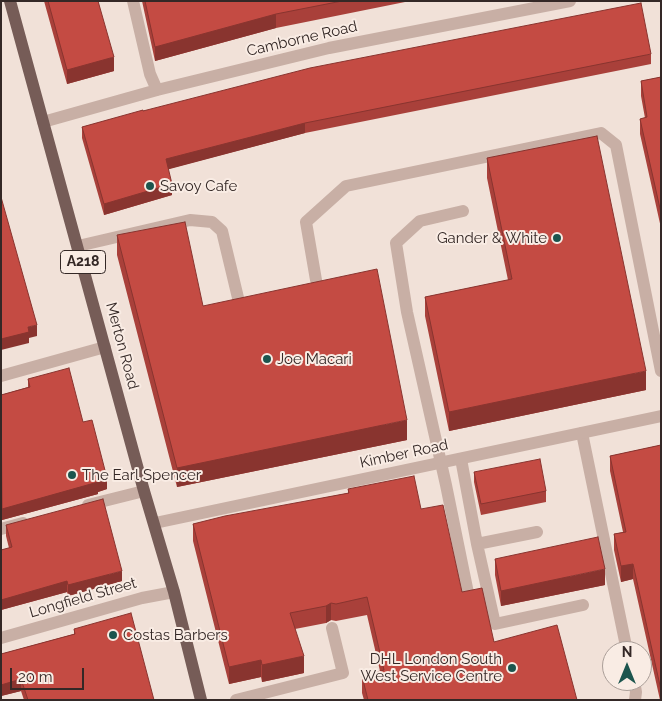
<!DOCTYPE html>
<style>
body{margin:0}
#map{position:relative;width:662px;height:701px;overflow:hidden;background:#f1e1d8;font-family:Raleway,sans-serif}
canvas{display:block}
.frame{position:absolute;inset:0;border:2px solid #342826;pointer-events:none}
.north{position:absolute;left:602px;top:641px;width:50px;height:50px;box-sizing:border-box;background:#f9ece4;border:1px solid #aa9e98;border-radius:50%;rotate:0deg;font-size:14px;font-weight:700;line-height:20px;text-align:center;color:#342826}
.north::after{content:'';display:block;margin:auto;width:18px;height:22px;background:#1c554e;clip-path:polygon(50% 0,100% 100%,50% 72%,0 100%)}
.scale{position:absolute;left:10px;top:668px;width:74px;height:22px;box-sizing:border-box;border:2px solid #342826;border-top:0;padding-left:6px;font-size:15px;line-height:18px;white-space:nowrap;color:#342826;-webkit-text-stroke:4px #f9ece4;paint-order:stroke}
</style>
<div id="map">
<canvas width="662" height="701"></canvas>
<div class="frame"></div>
<div class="north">N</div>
<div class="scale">20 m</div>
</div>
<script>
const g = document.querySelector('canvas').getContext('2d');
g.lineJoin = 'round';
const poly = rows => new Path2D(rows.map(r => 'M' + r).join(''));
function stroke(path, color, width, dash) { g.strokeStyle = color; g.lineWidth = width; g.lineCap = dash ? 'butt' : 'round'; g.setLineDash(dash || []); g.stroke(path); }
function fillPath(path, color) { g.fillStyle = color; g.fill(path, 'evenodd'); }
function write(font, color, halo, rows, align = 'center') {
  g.font = font + ' Raleway,sans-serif'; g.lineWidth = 4; g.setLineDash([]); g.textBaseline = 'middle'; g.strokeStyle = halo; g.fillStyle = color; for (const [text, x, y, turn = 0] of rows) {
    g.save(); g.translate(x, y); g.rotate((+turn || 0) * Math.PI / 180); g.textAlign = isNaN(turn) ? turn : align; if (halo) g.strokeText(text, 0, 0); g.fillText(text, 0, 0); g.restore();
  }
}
stroke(poly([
 [463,211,420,221,396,243,407,312,446,485,468,593],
 [78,246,190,220,212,222,222,231,239,302],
 [316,280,306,222,346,186,601,133,616,145,661,371],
 [582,433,627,651],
 [461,459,477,544,495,624,583,605],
 [477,544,537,532],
 [634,681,636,692,635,700],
 [236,700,343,673,332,628]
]), '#c8afa5', 12);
stroke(poly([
 [133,1,150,74,157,90],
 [43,122,157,90,329,48,570,1],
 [1,376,105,347],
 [88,505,144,491],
 [155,523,661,416],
 [1,529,23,523],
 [1,638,142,598,174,592]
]), '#c8afa5', 12);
stroke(poly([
 [10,1,144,491,174,592,201,700]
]), '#765c57', 12);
fillPath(poly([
 [44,1,98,1,114,71,67,84],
 [142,1,410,1,276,28,155,61],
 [651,54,651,64,305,133,168,169,172,195,104,215,82,138,82,127,143,111],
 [661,77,661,228,640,134,640,119,645,118,641,96,641,81],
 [487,158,646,390,449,431,425,316,425,297,508,280,487,178],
 [117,235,203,306,407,440,177,487,117,255],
 [28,379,83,422,107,489,98,492,98,494,2,520,1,395,28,387],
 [661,445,661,700,660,700,633,579,621,582,614,550,614,534,623,532,610,471,610,456],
 [474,472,546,491,546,502,481,515,474,482],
 [348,489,421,509,462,592,494,642,577,700,364,700,362,693,362,676,380,671,367,615,336,621,331,620,326,623,295,629,304,673,262,682,261,677,229,684,193,541,193,524,348,493],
 [6,525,122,581,68,596,67,592,1,610,1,550,9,548,6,536],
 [495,559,605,585,501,606,495,575],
 [74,629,154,700,24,700,21,691,1,696,1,654,74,634]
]), '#a9403a');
fillPath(poly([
 [276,14,276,28,155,61,155,47],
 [114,57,114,71,67,84,67,70],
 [305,123,305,133,166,170,166,159],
 [172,184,172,195,104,215,104,204],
 [37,325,37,336,29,338,29,343,1,350,1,339,28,327],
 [646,371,646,390,449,431,449,412],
 [407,420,407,440,177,487,177,468],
 [107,478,107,489,98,492,98,494,2,520,2,509],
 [633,564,633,579,621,582,621,566],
 [605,569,605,585,501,606,501,591],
 [122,571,122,581,68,596,68,585],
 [67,581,67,592,1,610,1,600],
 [331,603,331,620,326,623,326,606],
 [304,656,304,673,262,682,262,665],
 [261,660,261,677,229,684,229,667],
 [21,679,21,691,1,696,1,685]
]), '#89342f');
const building = poly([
 [48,1,98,1,114,57,67,70,48,1],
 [145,1,342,1,276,14,155,47,145,1],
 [641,3,651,54,305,123,166,159,172,184,104,204,82,127,143,110,143,111,310,68,641,3],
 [661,77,661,213,640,119,647,117,641,81,661,77],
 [597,136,646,371,449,412,425,297,512,279,487,158,597,136],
 [1,197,37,325,28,327,29,332,1,339,1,197],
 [185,222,203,306,377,269,407,420,177,468,117,235,185,222],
 [69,368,83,422,92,420,107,478,98,480,98,482,2,509,1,395,30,387,28,379,69,368],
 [661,445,661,690,633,564,621,566,614,534,626,532,610,456,661,445],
 [540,459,546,491,481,504,474,472,540,459],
 [414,476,421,509,443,505,462,592,482,588,494,642,557,625,577,700,368,700,362,676,384,670,367,597,336,604,331,603,326,606,290,613,304,656,262,665,261,660,229,667,193,524,225,516,349,493,348,489,414,476],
 [103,499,122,571,68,585,67,581,1,600,1,550,12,547,6,525,103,499],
 [598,537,605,569,501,591,495,559,598,537],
 [131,613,154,700,28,700,21,679,1,685,1,654,75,634,74,629,131,613]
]);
fillPath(building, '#c44b43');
stroke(building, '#89342f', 1);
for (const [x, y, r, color] of [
 [150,186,5,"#1c554e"],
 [557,238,5,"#1c554e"],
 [267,359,5,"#1c554e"],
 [72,475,5,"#1c554e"],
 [113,635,5,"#1c554e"],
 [512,668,5,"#1c554e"]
]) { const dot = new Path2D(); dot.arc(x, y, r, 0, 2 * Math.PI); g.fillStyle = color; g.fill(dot); stroke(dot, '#f9ece4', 2); }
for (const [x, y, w] of [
 [83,262,45]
]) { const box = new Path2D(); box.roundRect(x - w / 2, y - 11.5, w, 23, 4); g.fillStyle = '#f9ece4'; g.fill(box); stroke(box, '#342826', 1); }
write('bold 14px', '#342826', null, [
 ["A218",83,262]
]);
write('15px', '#342826', '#f9ece4', [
 ["Camborne Road",302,39,-13],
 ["Merton Road",122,346,75],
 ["Kimber Road",404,454,-12],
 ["Longfield Street",83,598,-16]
]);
write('15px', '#342826', '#f9ece4', [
 ["Savoy Cafe",160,186],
 ["Gander & White",547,238,"right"],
 ["Joe Macari",277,359],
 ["The Earl Spencer",82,475],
 ["Costas Barbers",123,635],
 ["DHL London South",502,659,"right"],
 ["West Service Centre",502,676,"right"]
], 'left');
</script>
